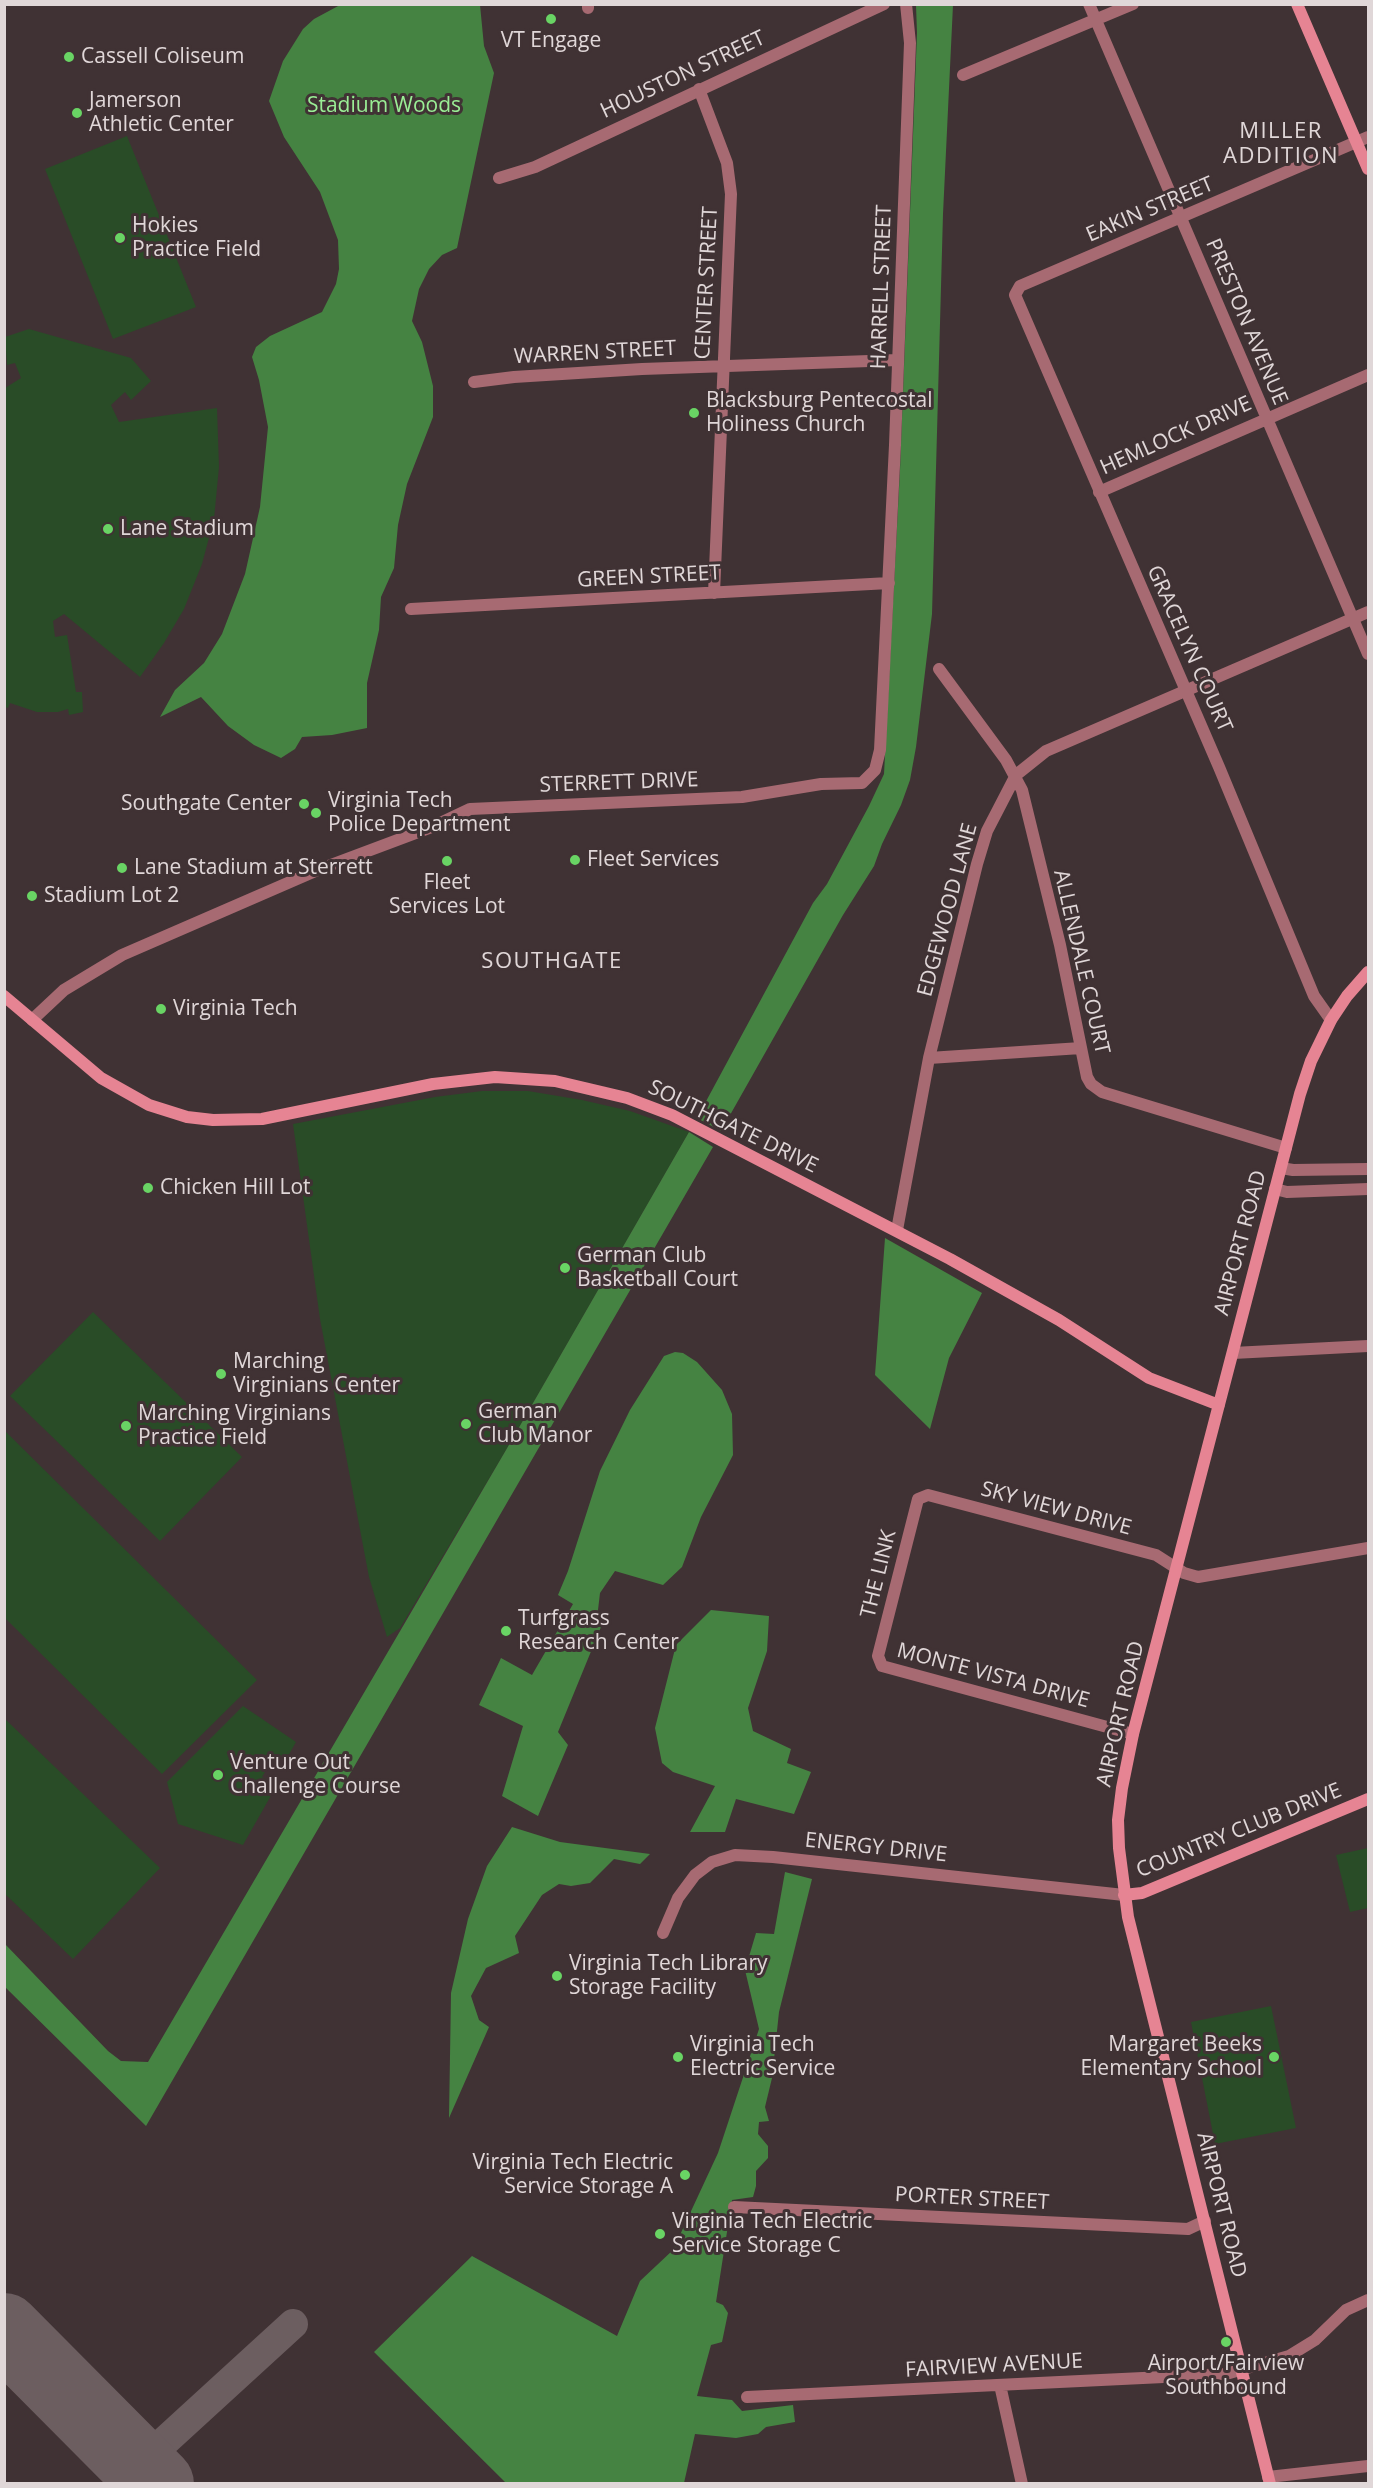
<!DOCTYPE html>
<style>
body{margin:0}
#map{position:relative;width:1373px;height:2488px;overflow:hidden;background:#403234;font-family:"Open Sans",sans-serif}
canvas{display:block}
.frame{position:absolute;inset:0;border:6px solid #e0d7d8;pointer-events:none}
</style>
<div id="map">
<canvas width="1373" height="2488"></canvas>
<div class="frame"></div>
</div>
<script>
const g = document.querySelector('canvas').getContext('2d');
g.lineJoin = 'round';
function fillPath(path, color) { g.fillStyle = color; g.fill(path, 'evenodd'); }
const poly = rows => new Path2D(rows.map(r => 'M' + r).join(''));
function stroke(path, color, width, dash) { g.strokeStyle = color; g.lineWidth = width; g.lineCap = dash ? 'butt' : 'round'; g.setLineDash(dash || []); g.stroke(path); }
function write(font, color, halo, rows, align = 'center') {
  g.font = font + ' "Open Sans",sans-serif'; g.lineWidth = 6; g.setLineDash([]); g.textBaseline = 'middle'; g.strokeStyle = halo; g.fillStyle = color; for (const [text, x, y, turn = 0] of rows) {
    g.save(); g.translate(x, y); g.rotate((+turn || 0) * Math.PI / 180); g.textAlign = isNaN(turn) ? turn : align; if (halo) g.strokeText(text, 0, 0); g.fillText(text, 0, 0); g.restore();
  }
}
fillPath(poly([
 [127,136,196,307,113,339,45,169],
 [29,329,131,358,151,381,131,400,125,392,111,405,119,422,217,408,219,467,214,519,202,564,184,609,164,643,140,677,64,614,53,621,55,637,67,635,76,692,82,692,83,712,69,715,68,709,58,712,37,712,10,703,8,708,5,707,5,388,21,378,15,363,7,365,5,337],
 [482,1091,528,1091,582,1100,630,1111,689,1132,506,1450,400,1628,387,1637,369,1577,320,1319,293,1124,435,1097],
 [93,1312,242,1457,160,1541,10,1396],
 [4,1430,257,1680,162,1774,5,1618],
 [243,1706,296,1742,282,1767,271,1762,262,1777,277,1785,243,1845,178,1824,167,1782],
 [5,1719,160,1868,73,1959,5,1894],
 [1368,1848,1368,1908,1350,1912,1336,1855],
 [1271,2006,1296,2128,1215,2144,1191,2022]
]), '#294c27');
fillPath(poly([
 [340,5,480,5,484,46,494,73,457,248,442,255,429,269,419,289,412,321,422,342,433,386,433,417,407,484,398,525,394,568,381,597,379,630,367,683,367,728,332,735,302,737,295,749,281,758,254,745,228,726,201,697,160,717,175,690,204,663,222,634,245,574,260,507,268,427,259,380,252,357,256,347,270,336,322,312,336,284,339,269,338,240,320,192,284,137,269,101,283,61,303,29,314,19],
 [916,5,953,5,943,214,932,614,916,747,910,780,901,805,882,844,874,866,843,915,721,1131,697,1118,813,903,827,884,869,806,884,774,900,470,917,33],
 [689,1132,713,1147,146,2126,5,1987,5,1944,108,2051,121,2061,148,2062,506,1450],
 [885,1238,982,1293,949,1358,930,1429,875,1375],
 [675,1352,683,1353,697,1362,722,1390,732,1414,733,1455,701,1517,682,1567,663,1585,615,1571,600,1593,598,1610,601,1627,558,1732,568,1745,538,1816,502,1796,523,1726,479,1705,501,1658,532,1675,573,1604,558,1595,568,1571,600,1471,630,1410,664,1356],
 [711,1610,769,1616,767,1651,748,1708,753,1731,791,1749,787,1763,811,1772,794,1814,736,1799,725,1832,690,1832,715,1786,673,1772,662,1763,655,1728,676,1645],
 [512,1827,560,1842,650,1854,640,1864,614,1859,590,1883,571,1886,559,1884,542,1895,515,1936,519,1953,486,1968,471,1996,479,2020,489,2027,449,2118,451,1993,468,1919,487,1866],
 [785,1872,812,1879,779,2012,772,2078,765,2107,769,2121,759,2122,758,2134,768,2146,768,2158,756,2171,756,2186,753,2197,732,2200,716,2302,723,2305,728,2313,722,2342,711,2345,697,2396,732,2400,742,2411,793,2405,795,2422,766,2427,758,2434,736,2438,695,2434,684,2483,506,2483,374,2352,472,2256,617,2336,640,2281,673,2250,718,2153,759,2029,745,1970,756,1933,774,1934]
]), '#458342');
stroke(poly([
 [118,2484,293,2324]
]), '#6c5e60', 30);
stroke(poly([
 [4,2330,157,2484]
]), '#6c5e60', 74);
stroke(poly([
 [1089,4,1368,654],
 [588,8,588,4],
 [963,75,1133,4],
 [699,89,727,163,731,194,714,593],
 [499,178,535,167,884,4],
 [474,382,514,377,642,369,898,360],
 [1099,492,1368,375],
 [411,609,889,583],
 [939,669,1006,760,1022,790,1060,945,1087,1077,1091,1084,1102,1092,1286,1148],
 [32,1020,64,990,122,955,320,869,432,827,470,809,742,797,821,784,862,783,875,770,880,750,895,445,910,43,906,4],
 [1331,1020,1314,996,1219,767,1015,295,1020,286,1368,137],
 [929,1058,1081,1048],
 [1281,1168,1293,1170,1368,1169],
 [1275,1189,1287,1192,1368,1189],
 [897,1230,929,1058,977,864,987,831,1016,775,1046,751,1368,612],
 [1233,1353,1368,1346],
 [1133,1734,882,1666,878,1656,918,1499,928,1495,1156,1555,1184,1573,1198,1577,1368,1548],
 [663,1933,678,1898,695,1875,712,1862,735,1855,773,1857,1124,1895],
 [734,2207,1188,2229,1205,2221],
 [1000,2385,1022,2484],
 [747,2397,1226,2374,1289,2356,1315,2340,1346,2310,1368,2300],
 [1268,2477,1368,2466]
]), '#a76a72', 12);
stroke(poly([
 [1297,4,1368,169],
 [4,996,101,1078,149,1105,187,1117,213,1120,262,1119,433,1084,495,1077,555,1081,627,1098,672,1115,950,1259,1059,1320,1149,1378,1219,1405],
 [1124,1895,1142,1893,1368,1799],
 [1270,2484,1128,1917,1119,1848,1118,1820,1122,1788,1133,1734,1300,1094,1311,1061,1331,1020,1347,996,1368,972]
]), '#e68493', 12);
for (const [x, y, r, color] of [
 [551,19,6,"#69d464"],
 [69,57,6,"#69d464"],
 [77,113,6,"#69d464"],
 [120,238,6,"#69d464"],
 [694,413,6,"#69d464"],
 [108,529,6,"#69d464"],
 [304,804,6,"#69d464"],
 [316,813,6,"#69d464"],
 [575,860,6,"#69d464"],
 [447,861,6,"#69d464"],
 [122,868,6,"#69d464"],
 [32,896,6,"#69d464"],
 [161,1009,6,"#69d464"],
 [148,1188,6,"#69d464"],
 [565,1268,6,"#69d464"],
 [221,1374,6,"#69d464"],
 [466,1424,6,"#69d464"],
 [126,1426,6,"#69d464"],
 [506,1631,6,"#69d464"],
 [218,1775,6,"#69d464"],
 [557,1976,6,"#69d464"],
 [678,2057,6,"#69d464"],
 [1274,2057,6,"#69d464"],
 [685,2175,6,"#69d464"],
 [660,2234,6,"#69d464"],
 [1226,2342,6,"#69d464"]
]) { const dot = new Path2D(); dot.arc(x, y, r, 0, 2 * Math.PI); g.fillStyle = color; g.fill(dot); stroke(dot, '#403234', 2); }
write('21px', '#e0d7d8', '#403234', [
 ["VT Engage",551,41,"center"],
 ["Cassell Coliseum",81,57],
 ["Jamerson",89,101],
 ["Athletic Center",89,125],
 ["Hokies",132,226],
 ["Practice Field",132,250],
 ["Blacksburg Pentecostal",706,401],
 ["Holiness Church",706,425],
 ["Lane Stadium",120,529],
 ["Virginia Tech",328,801],
 ["Police Department",328,825],
 ["Southgate Center",292,804,"right"],
 ["Fleet Services",587,860],
 ["Lane Stadium at Sterrett",134,868],
 ["Fleet",447,883,"center"],
 ["Services Lot",447,907,"center"],
 ["Stadium Lot 2",44,896],
 ["Virginia Tech",173,1009],
 ["Chicken Hill Lot",160,1188],
 ["German Club",577,1256],
 ["Basketball Court",577,1280],
 ["Marching",233,1362],
 ["Virginians Center",233,1386],
 ["German",478,1412],
 ["Club Manor",478,1436],
 ["Marching Virginians",138,1414],
 ["Practice Field",138,1438],
 ["Turfgrass",518,1619],
 ["Research Center",518,1643],
 ["Venture Out",230,1763],
 ["Challenge Course",230,1787],
 ["Virginia Tech Library",569,1964],
 ["Storage Facility",569,1988],
 ["Virginia Tech",690,2045],
 ["Electric Service",690,2069],
 ["Margaret Beeks",1262,2045,"right"],
 ["Elementary School",1262,2069,"right"],
 ["Virginia Tech Electric",673,2163,"right"],
 ["Service Storage A",673,2187,"right"],
 ["Virginia Tech Electric",672,2222],
 ["Service Storage C",672,2246],
 ["Airport/Fairview",1226,2364,"center"],
 ["Southbound",1226,2388,"center"]
], 'left');
write('21px', '#e0d7d8', '#403234', [
 ["HOUSTON STREET",683,75,-25],
 ["EAKIN STREET",1150,210,-23],
 ["CENTER STREET",707,283,-87],
 ["HARRELL STREET",882,287,-88],
 ["PRESTON AVENUE",1246,322,67],
 ["WARREN STREET",595,353,-3],
 ["HEMLOCK DRIVE",1176,436,-24],
 ["GREEN STREET",649,577,-3],
 ["GRACELYN COURT",1189,649,66],
 ["STERRETT DRIVE",619,783,-2],
 ["EDGEWOOD LANE",948,910,-75],
 ["ALLENDALE COURT",1081,962,77],
 ["SOUTHGATE DRIVE",733,1127,26],
 ["AIRPORT ROAD",1241,1243,-75],
 ["SKY VIEW DRIVE",1056,1509,15],
 ["THE LINK",879,1574,-76],
 ["MONTE VISTA DRIVE",993,1676,15],
 ["AIRPORT ROAD",1121,1714,-77],
 ["COUNTRY CLUB DRIVE",1239,1831,-22],
 ["ENERGY DRIVE",876,1848,6],
 ["PORTER STREET",972,2199,3],
 ["AIRPORT ROAD",1221,2205,76],
 ["FAIRVIEW AVENUE",994,2366,-3]
]);
write('21px', '#9aee95', '#403234', [
 ["Stadium Woods",384,106]
]);
g.letterSpacing = '1.5px';
write('22px', '#e0d7d8', '#403234', [
 ["MILLER",1281,132],
 ["ADDITION",1281,157],
 ["SOUTHGATE",552,962]
]);
g.letterSpacing = '0px';
</script>
